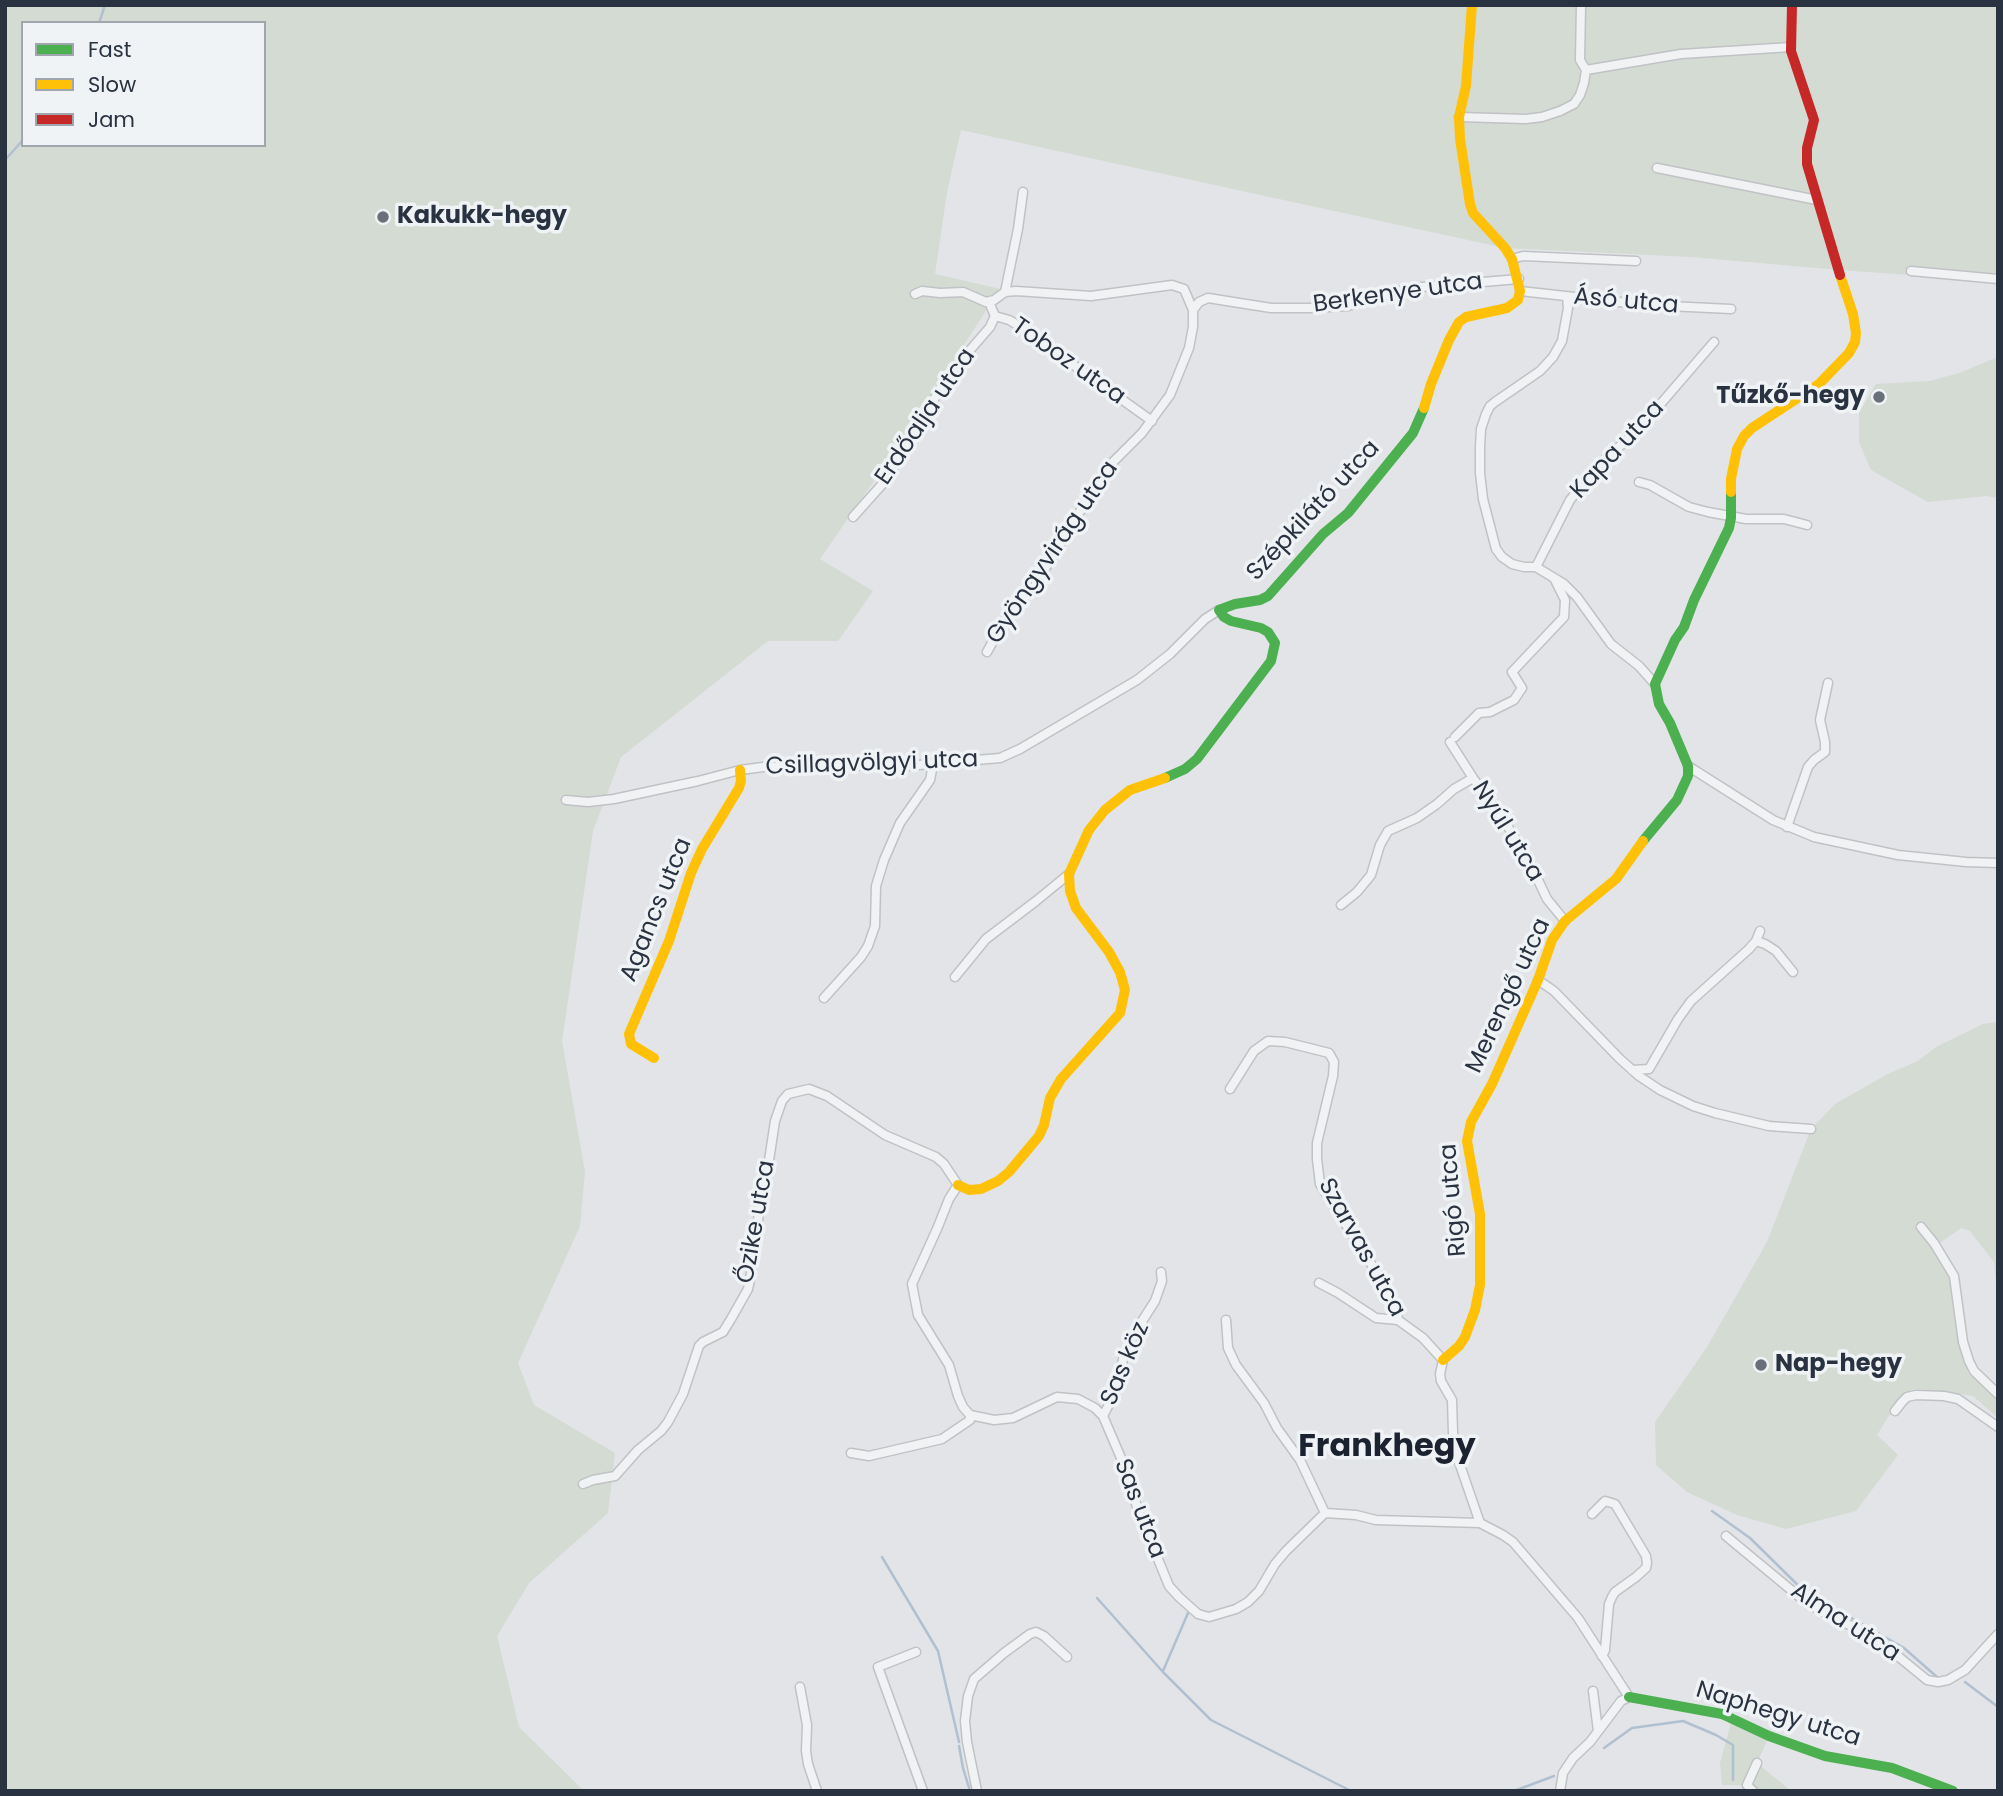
<!DOCTYPE html>
<meta charset="utf-8">
<style>
body{margin:0}
#map{position:relative;width:2003px;height:1796px;overflow:hidden;background:#e2e4e7;font-family:Poppins,sans-serif}
canvas{display:block}
.frame{position:absolute;inset:0;border:7px solid #293240;pointer-events:none}
.legend{position:absolute;left:21px;top:21px;width:245px;height:126px;box-sizing:border-box;background:#f0f3f6;border:2px solid #a0a6ad;margin:0;padding:9px 12px;list-style:none;font-size:21px;color:#293240}
.legend li{display:flex;align-items:center;gap:14px;height:35px}
.legend b{width:35px;border:2px solid #a0a6ad}
</style>
<div id="map">
<canvas width="2003" height="1796"></canvas>
<div class="frame"></div>
<ul class="legend">
<li><b style="height:9px;background:#4caf50"></b>Fast</li>
<li><b style="height:9px;background:#ffc107"></b>Slow</li>
<li><b style="height:9px;background:#c62828"></b>Jam</li>
</ul>
</div>
<script>
const g = document.querySelector('canvas').getContext('2d');
g.lineJoin = 'round';
function fillPath(path, color) { g.fillStyle = color; g.fill(path, 'evenodd'); }
const poly = rows => new Path2D(rows.map(r => 'M' + r).join(''));
function stroke(path, color, width, dash) { g.strokeStyle = color; g.lineWidth = width; g.lineCap = dash ? 'butt' : 'round'; g.setLineDash(dash || []); g.stroke(path); }
function write(font, color, halo, rows, align = 'center') {
  g.font = font + ' Poppins,sans-serif'; g.lineWidth = 7; g.setLineDash([]); g.textBaseline = 'middle'; g.strokeStyle = halo; g.fillStyle = color; for (const [text, x, y, turn = 0] of rows) {
    g.save(); g.translate(x, y); g.rotate((+turn || 0) * Math.PI / 180); g.textAlign = isNaN(turn) ? turn : align; if (halo) g.strokeText(text, 0, 0); g.fillText(text, 0, 0); g.restore();
  }
}
fillPath(poly([
 [5,5,1998,5,1998,281,1839,270,1692,257,1505,248,961,130,947,192,935,274,1000,289,903,439,820,559,873,591,838,641,768,641,621,757,593,831,562,1041,585,1172,580,1226,518,1363,534,1405,615,1453,608,1513,529,1583,497,1636,519,1727,584,1791,5,1791],
 [23,23,264,23,264,145,23,145],
 [1998,357,1998,498,1986,496,1928,502,1871,470,1859,442,1859,413,1876,384,1930,381,1959,373],
 [1998,1022,1998,1303,1994,1262,1970,1231,1961,1228,1933,1248,1942,1260,1951,1283,1958,1339,1968,1373,1998,1400,1998,1418,1973,1396,1942,1391,1913,1389,1900,1398,1877,1435,1898,1455,1856,1511,1786,1529,1737,1515,1687,1492,1656,1465,1655,1422,1707,1347,1767,1242,1811,1129,1835,1104,1888,1074,1918,1061,1936,1047,1983,1024],
 [1732,1719,1769,1736,1757,1763,1791,1791,1753,1791,1747,1785,1722,1785,1720,1763]
]), '#d3dbd3');
stroke(poly([
 [99,23,105,5],
 [5,160,23,140],
 [1712,1511,1750,1538,1812,1599,1848,1616,1904,1648,1937,1677],
 [882,1557,938,1651,959,1742],
 [1097,1598,1163,1672,1211,1720,1351,1791],
 [1163,1671,1188,1613],
 [1965,1682,1998,1707],
 [959,1746,963,1768,970,1791],
 [1604,1748,1632,1728,1683,1721,1716,1735,1733,1745,1733,1780],
 [1514,1791,1554,1776]
]), '#b1c0d1', 2.5);
const street = poly([
 [1581,5,1580,60,1586,70],
 [1459,117,1526,119,1542,117,1560,111,1574,104,1580,95,1584,83,1586,70,1681,54,1791,47],
 [1657,168,1817,200],
 [1512,259,1523,256,1636,261],
 [1911,271,1998,279],
 [1520,291,1647,305,1731,309],
 [1005,292,1016,291,1091,296,1172,285,1184,289,1193,310,1199,302,1208,298,1271,308,1311,308,1348,306,1410,288,1519,279],
 [915,294,922,291,940,293,963,292,986,302,994,300,1005,292,1018,229,1023,192],
 [1567,297,1568,308,1562,341,1553,357,1540,371,1495,402,1490,406,1486,414,1481,429,1480,447,1480,473,1483,499,1496,549,1502,557,1512,564,1524,567,1536,567,1564,584,1577,597,1611,644,1639,666,1655,684],
 [989,302,995,316,1009,320,1016,324,1152,421],
 [1639,482,1650,485,1689,507,1708,512,1746,519,1784,519,1807,525],
 [853,517,886,480,942,386,958,364,990,327,995,316],
 [1536,567,1570,500,1601,463,1639,429,1714,342],
 [987,652,1003,623,1034,587,1101,477,1110,465,1142,433,1170,395,1189,348,1193,327,1193,310],
 [1455,737,1479,713,1490,712,1514,700,1522,688,1512,672,1564,617,1565,600,1554,578],
 [1450,742,1473,778,1505,822,1530,863,1547,899,1565,921],
 [1688,766,1773,820,1814,837,1898,855,1966,862,1998,863],
 [566,800,588,802,614,799,698,781,740,770,763,767,826,765,907,766,1000,758,1020,749,1137,680,1170,654,1205,619,1219,610],
 [1787,827,1808,767,1814,760,1825,752,1825,742,1820,720,1828,683],
 [1341,905,1357,892,1371,875,1380,845,1388,831,1417,818,1437,804,1454,789,1473,778],
 [1756,941,1765,944,1776,951,1793,972],
 [955,977,986,939,1036,901,1069,874],
 [1538,980,1554,991,1620,1059,1639,1076,1660,1090,1693,1106,1715,1113,1769,1126,1811,1129],
 [824,998,861,957,868,946,875,926,876,886,884,860,900,823,930,780,933,765],
 [1632,1070,1649,1069,1678,1019,1691,1001,1749,949,1756,941,1760,931],
 [1230,1089,1254,1051,1268,1041,1285,1042,1329,1053,1334,1062,1333,1076,1317,1143,1317,1159,1320,1184,1389,1292,1397,1313,1398,1320,1423,1338,1443,1360,1440,1374,1441,1381,1452,1400,1453,1433,1459,1462,1480,1523,1503,1535,1513,1542,1578,1618,1629,1697,1621,1701,1590,1742,1573,1758,1563,1773,1560,1791],
 [1921,1227,1934,1243,1954,1276,1963,1342,1969,1361,1974,1371,1998,1394],
 [1319,1283,1338,1293,1376,1318,1398,1320],
 [1226,1320,1228,1348,1236,1365,1264,1403,1277,1428,1300,1460,1325,1513],
 [1895,1411,1902,1402,1907,1397,1916,1395,1944,1396,1958,1399,1998,1427],
 [1103,1416,1116,1391,1124,1355,1137,1329,1155,1301,1162,1281,1161,1272],
 [851,1453,869,1456,942,1439,970,1420,970,1415],
 [583,1484,593,1480,615,1476,638,1450,661,1431,668,1422,683,1394,699,1346,703,1342,723,1332,731,1319,748,1289,750,1280,759,1213,768,1167,775,1121,782,1101,788,1094,809,1089,827,1096,885,1135,936,1157,944,1164,958,1185,949,1199,937,1229,912,1284,918,1315,949,1365,958,1396,963,1407,970,1415,994,1420,1013,1418,1057,1397,1078,1399,1095,1408,1103,1416,1124,1465,1138,1510,1169,1586,1179,1597,1198,1614,1209,1617,1236,1609,1248,1602,1259,1591,1275,1564,1286,1551,1325,1513,1356,1515,1376,1520,1480,1523],
 [1592,1514,1605,1501,1615,1504,1646,1556,1647,1563,1646,1568,1636,1577,1615,1592,1612,1597,1609,1604,1605,1650,1602,1656],
 [1726,1536,1808,1604,1877,1639,1927,1680,1938,1682,1948,1680,1965,1670,1998,1634],
 [916,1652,878,1667,923,1791],
 [800,1687,807,1725,806,1751,808,1764,817,1791],
 [1593,1691,1598,1731],
 [977,1791,967,1742,965,1721,968,1696,974,1679,1004,1653,1030,1634,1036,1632,1044,1636,1067,1657],
 [1753,1791,1747,1785,1757,1763]
]);
stroke(street, '#c0c2c5', 11);
stroke(street, '#f1f2f4', 8);
stroke(poly([
 [1165,778,1185,769,1197,759,1271,661,1275,643,1268,632,1261,628,1231,621,1224,617,1219,610,1235,604,1260,600,1268,596,1323,534,1348,513,1413,433,1424,408],
 [1643,841,1677,800,1688,776,1688,766,1670,723,1659,704,1655,684,1675,640,1684,627,1694,600,1729,528,1731,518,1731,492],
 [1629,1697,1722,1714,1769,1736,1825,1756,1892,1768,1953,1791]
]), '#4caf50', 10);
stroke(poly([
 [1424,408,1431,384,1449,340,1459,322,1466,317,1507,308,1518,300,1520,291,1512,259,1505,248,1473,213,1470,204,1460,139,1459,117,1466,86,1472,5],
 [1731,492,1731,479,1737,449,1744,436,1752,428,1819,384,1849,353,1855,342,1856,333,1853,314,1840,275],
 [654,1058,631,1044,629,1034,669,941,691,873,702,849,739,788,741,781,740,770],
 [958,1185,969,1190,981,1189,998,1181,1009,1172,1039,1136,1044,1125,1050,1098,1061,1079,1120,1013,1125,990,1120,972,1109,952,1076,908,1070,891,1069,874,1089,830,1105,810,1130,790,1165,778],
 [1443,1360,1459,1346,1465,1337,1475,1310,1480,1285,1480,1214,1467,1141,1471,1122,1492,1084,1538,980,1552,940,1565,921,1616,879,1643,841]
]), '#ffc107', 10);
stroke(poly([
 [1792,5,1791,51,1814,120,1807,148,1807,164,1840,275]
]), '#c62828', 10);
for (const [x, y, r, color] of [
 [383,217,7,"#6a707a"],
 [1879,397,7,"#6a707a"],
 [1761,1365,7,"#6a707a"]
]) { const dot = new Path2D(); dot.arc(x, y, r, 0, 2 * Math.PI); g.fillStyle = color; g.fill(dot); stroke(dot, '#f0f3f6', 2.5); }
write('bold 24px', '#293240', '#f0f3f6', [
 ["Kakukk-hegy",397,217],
 ["Tűzkő-hegy",1865,397,"right"],
 ["Nap-hegy",1775,1365]
], 'left');
write('24px', '#293240', '#f0f3f6', [
 ["Berkenye utca",1398,294,-8],
 ["Ásó utca",1626,302,5],
 ["Toboz utca",1068,362,35],
 ["Erdőalja utca",926,417,-56],
 ["Kapa utca",1618,450,-47],
 ["Szépkilátó utca",1314,511,-47],
 ["Gyöngyvirág utca",1053,553,-56],
 ["Csillagvölgyi utca",872,764,-2],
 ["Nyúl utca",1507,832,58],
 ["Agancs utca",657,910,-68],
 ["Merengő utca",1509,996,-65],
 ["Rigó utca",1454,1200,-95],
 ["Őzike utca",757,1222,-80],
 ["Szarvas utca",1361,1248,61],
 ["Sas köz",1126,1364,-67],
 ["Sas utca",1139,1509,69],
 ["Alma utca",1845,1623,33],
 ["Naphegy utca",1778,1715,17]
]);
write('bold 32px', '#1b2331', '#f0f3f6', [
 ["Frankhegy",1387,1448]
]);
</script>
